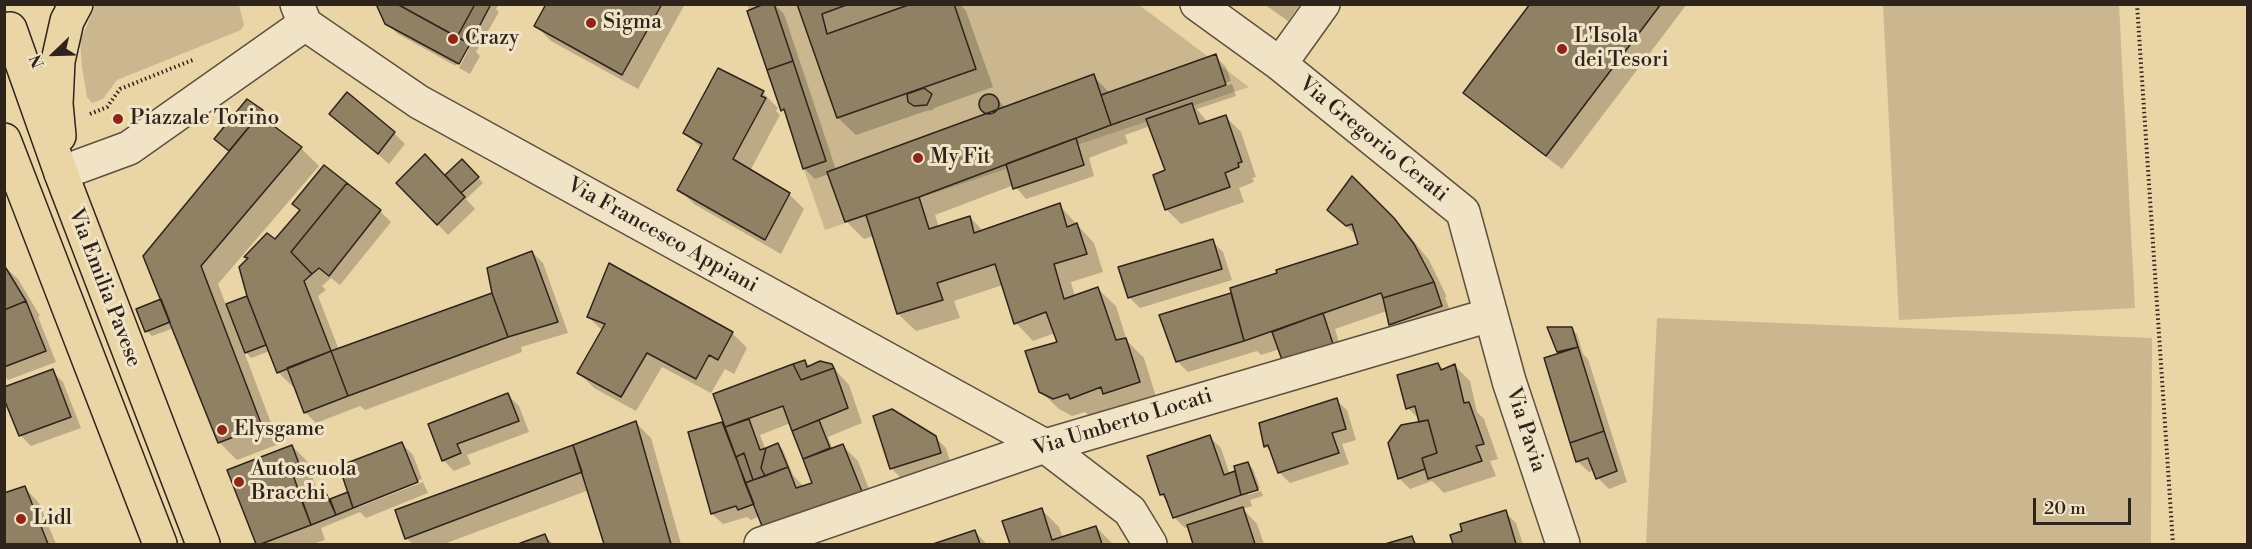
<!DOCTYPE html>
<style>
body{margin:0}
#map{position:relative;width:2252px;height:549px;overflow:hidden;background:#ead5a7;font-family:"Libre Bodoni",serif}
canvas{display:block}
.frame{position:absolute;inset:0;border:6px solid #2f241c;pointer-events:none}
.north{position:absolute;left:24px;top:24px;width:60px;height:60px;-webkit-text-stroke:4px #f1e4c6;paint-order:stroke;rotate:247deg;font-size:16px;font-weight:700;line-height:24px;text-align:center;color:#2f241c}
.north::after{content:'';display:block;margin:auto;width:21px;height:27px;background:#2f241c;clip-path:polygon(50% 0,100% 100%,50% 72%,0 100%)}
.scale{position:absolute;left:2033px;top:498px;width:98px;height:27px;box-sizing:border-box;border:3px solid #2f241c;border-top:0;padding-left:8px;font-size:18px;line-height:21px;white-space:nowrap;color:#2f241c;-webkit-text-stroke:4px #f1e4c6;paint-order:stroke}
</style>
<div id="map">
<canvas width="2252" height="549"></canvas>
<div class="frame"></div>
<div class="north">N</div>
<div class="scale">20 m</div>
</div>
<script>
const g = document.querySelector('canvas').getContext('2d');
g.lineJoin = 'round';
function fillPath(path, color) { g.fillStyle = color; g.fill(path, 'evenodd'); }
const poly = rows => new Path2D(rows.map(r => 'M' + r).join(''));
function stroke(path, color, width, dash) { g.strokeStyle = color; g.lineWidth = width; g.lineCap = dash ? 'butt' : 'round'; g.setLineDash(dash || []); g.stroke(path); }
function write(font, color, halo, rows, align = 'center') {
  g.font = font + ' "Libre Bodoni",serif'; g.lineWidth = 6; g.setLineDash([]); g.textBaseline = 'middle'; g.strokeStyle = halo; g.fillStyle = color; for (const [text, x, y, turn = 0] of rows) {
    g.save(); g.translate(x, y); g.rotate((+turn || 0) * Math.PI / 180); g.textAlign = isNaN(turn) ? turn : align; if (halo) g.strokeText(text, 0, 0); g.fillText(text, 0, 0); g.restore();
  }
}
fillPath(poly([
 [96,4,239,5,244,25,241,30,117,80,103,99,92,103,87,97,82,67,80,41],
 [747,5,1139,5,1249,87,825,230],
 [1883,5,2119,5,2135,308,1899,320],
 [1657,318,2152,338,2151,544,1646,544]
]), '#cab78f');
fillPath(poly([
 [378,4,497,4,498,6,496,9,499,12,476,52,480,56,470,74,459,68,469,49,465,49,456,66,398,34,386,23],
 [548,4,685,4,638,89,551,41,536,26],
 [774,4,784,14,836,170,987,115,980,108,979,102,987,96,993,95,1006,108,1093,76,1110,93,1215,56,1226,67,1231,81,1121,120,1121,123,1232,84,1236,96,1197,109,1208,123,1226,117,1241,132,1256,177,1252,178,1254,182,1239,188,1244,202,1181,224,1166,209,1167,171,1150,126,1125,135,1128,143,1089,158,1094,176,1026,199,1014,185,935,215,939,227,970,217,983,231,1059,205,1094,243,1103,272,1071,282,1075,297,1098,289,1116,306,1127,341,1144,358,1157,400,1122,411,1117,406,1089,416,1085,412,1072,416,1059,409,1040,391,1059,343,1055,333,1033,341,1016,323,1003,285,954,301,960,318,916,331,898,314,874,236,864,239,846,221,829,174,815,179,804,168,787,115,783,110,749,12],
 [799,4,960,4,966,11,993,87,934,108,933,110,926,111,856,135,838,118],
 [1264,4,1300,4,1288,21],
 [1532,4,1687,4,1562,169,1480,107,1465,92],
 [763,93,778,108,776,111,780,115,750,171,789,194,804,209,781,254,694,204,679,189,701,148,685,133],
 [247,101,267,117,264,121,301,148,319,166,218,284,226,305,247,297,252,302,249,259,247,257,275,241,301,211,294,204,380,211,391,222,340,285,331,278,322,286,326,290,318,296,339,350,494,293,532,252,543,263,568,333,521,347,522,352,365,410,360,406,316,423,305,412,296,386,293,387,278,372,270,351,251,358,243,349,279,444,237,460,219,442,174,328,152,336,147,331,231,152,222,144],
 [331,113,394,133,405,144,389,164],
 [462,161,483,183,466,199,475,209,448,235,398,183,445,177],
 [1353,179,1409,235,1429,260,1447,297,1445,297,1452,317,1402,335,1391,324,1387,311,1335,329,1343,355,1280,349,1261,355,1257,351,1188,372,1177,361,1161,316,1233,294,1360,245,1357,236,1329,210],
 [1212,241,1223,252,1232,280,1140,308,1129,297],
 [4,266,18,279,40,316,38,317,56,362,8,380,4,376],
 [588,317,732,333,747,348,734,374,725,369,711,393,662,367,636,411,594,388,579,373,603,331],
 [1571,328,1577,334,1583,354,1588,359,1627,482,1609,489,1598,478,1594,470,1589,472,1578,462,1545,359,1560,354,1558,352],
 [805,361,811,367,831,365,849,385,862,423,828,437,833,450,843,446,858,461,877,509,778,540,763,525,760,516,751,520,747,517,723,524,712,514,722,423,727,428,715,395],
 [791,423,814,483,804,487,793,475,783,450,778,444,766,450,760,435],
 [1438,364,1444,370,1455,366,1470,381,1477,412,1484,419,1498,459,1490,461,1496,476,1444,493,1432,481,1410,489,1399,478,1422,422,1408,408],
 [52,371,63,382,81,428,31,446,20,435],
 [508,395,519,406,529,432,467,455,471,464,454,471,443,460,430,425],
 [1336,400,1347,410,1356,440,1342,444,1349,464,1290,483,1279,472,1272,453,1265,446],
 [636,423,651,438,681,544,606,544,589,490,444,544,413,544,406,538],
 [935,437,946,448,951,464,902,479,891,468],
 [1210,437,1221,448,1230,475,1237,472,1248,463,1253,469,1260,488,1248,492,1248,495,1261,491,1263,496,1250,500,1252,506,1243,509,1257,524,1264,544,1195,544,1189,527,1185,528,1174,517,1169,502,1161,495],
 [402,444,413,455,422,479,359,504,359,507,423,482,428,493,366,518,360,512,321,528,325,540,313,544,258,544,229,471,292,446,307,461,316,487,307,490,310,497,321,493,332,500,350,493],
 [24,487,39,503,56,544,4,544,4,495],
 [1041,509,1059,527,1063,538,1096,527,1113,544,1011,544,1004,522],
 [1505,512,1516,523,1523,544,1454,544,1451,536],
 [975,532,987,544,937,544],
 [545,536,553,544,522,544],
 [1411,538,1418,544,1390,544]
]), '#0003');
const building = poly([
 [376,4,397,4,470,44,459,64,385,24,376,4],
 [397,4,475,4,457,37,397,4],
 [475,4,491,4,470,44,457,37,475,4],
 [546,4,662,4,622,75,534,26,546,4],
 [764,4,774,4,793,61,767,70,747,11,764,4],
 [797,4,849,4,822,14,827,34,911,4,954,4,976,69,837,118,797,4],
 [1530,4,1661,4,1546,156,1463,93,1530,4],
 [1216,54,1226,85,1111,125,1101,95,1216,54],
 [793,61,826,161,803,169,784,109,781,111,767,70,793,61],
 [718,68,764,91,761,96,766,98,733,159,790,193,765,240,677,190,702,144,683,133,718,68],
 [1094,74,1111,125,919,197,845,222,827,172,1094,74],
 [924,88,932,94,927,105,914,106,908,102,907,94,924,88],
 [347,92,395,132,378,154,329,114,347,92],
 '979 104a10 10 0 1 1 20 0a10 10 0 1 1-20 0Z',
 [247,99,263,110,229,151,214,139,247,99],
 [1192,103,1199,124,1226,115,1242,162,1238,163,1239,167,1225,173,1230,187,1165,210,1153,175,1165,170,1146,119,1192,103],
 [259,115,302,147,201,266,262,426,218,443,143,256,259,115],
 [1076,138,1084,165,1013,189,1006,164,1076,138],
 [425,154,465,197,437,225,396,183,425,154],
 [462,159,479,177,461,193,445,175,462,159],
 [324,165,347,183,291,252,312,274,304,281,331,351,277,373,247,296,239,267,248,258,244,257,267,233,275,239,300,210,292,204,324,165],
 [1352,176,1394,218,1414,244,1434,282,1383,298,1381,293,1244,341,1230,288,1277,273,1276,270,1358,244,1352,224,1346,226,1327,210,1352,176],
 [347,183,381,210,329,276,319,268,312,274,291,252,347,183],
 [919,197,929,229,970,216,974,233,1060,203,1067,227,1077,223,1087,254,1054,264,1064,299,1098,287,1116,340,1126,338,1140,382,1103,394,1101,387,1070,399,1068,394,1053,399,1039,392,1025,351,1057,342,1046,312,1014,324,995,264,937,283,943,300,897,314,866,215,919,197],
 [1213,239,1222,269,1128,298,1118,267,1213,239],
 [532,251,558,322,508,337,492,293,487,268,532,251],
 [609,263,733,332,718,360,709,355,696,379,647,353,621,397,577,373,605,324,587,317,609,263],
 [4,265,26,301,4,310,4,265],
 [1434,282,1442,306,1389,325,1383,298,1434,282],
 [492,293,508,337,348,396,331,351,492,293],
 [1231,293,1244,341,1176,362,1159,315,1231,293],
 [247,296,266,345,245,353,226,304,247,296],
 [161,299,170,322,145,332,136,309,161,299],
 [26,301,46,351,4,367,4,310,26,301],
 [1323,313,1333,344,1282,360,1272,332,1323,313],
 [1547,327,1572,327,1578,347,1557,352,1547,327],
 [1578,347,1604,431,1570,443,1544,358,1578,347],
 [331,351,348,396,304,413,287,368,331,351],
 [805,360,807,367,820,361,832,364,834,368,801,380,793,364,805,360],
 [1438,363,1441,370,1455,364,1464,403,1469,402,1484,444,1476,446,1482,461,1428,479,1422,458,1437,453,1428,420,1419,422,1415,406,1406,409,1397,375,1438,363],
 [793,364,801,380,834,368,848,408,792,431,783,406,725,427,713,394,793,364],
 [53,369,71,417,19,436,4,399,4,387,53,369],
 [508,393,519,421,457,444,461,453,442,461,428,424,508,393],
 [1337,398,1346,429,1332,433,1339,453,1278,473,1268,445,1264,447,1259,423,1337,398],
 [892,409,936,436,941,453,890,469,873,416,892,409],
 [749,419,760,450,766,448,761,468,765,476,753,480,744,453,736,457,725,427,749,419],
 [819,420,830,448,803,459,792,431,819,420],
 [1428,420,1437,453,1422,458,1425,469,1398,479,1388,443,1401,425,1428,420],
 [636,421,671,544,604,544,573,445,636,421],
 [722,422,754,504,738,510,736,506,711,514,688,432,722,422],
 [1604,431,1617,471,1596,479,1588,458,1576,462,1570,443,1604,431],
 [1210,435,1224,475,1235,471,1241,495,1173,518,1164,494,1160,495,1147,456,1210,435],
 [402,442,418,482,353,508,339,466,402,442],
 [778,443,788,467,765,476,761,468,766,448,778,443],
 [843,444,863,494,762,526,745,483,788,467,796,488,812,483,803,459,843,444],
 [292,445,302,472,293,475,311,525,261,544,256,544,227,470,292,445],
 [573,445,582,472,405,539,395,510,573,445],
 [744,453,753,480,745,483,736,457,744,453],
 [1248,462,1258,490,1241,495,1234,466,1248,462],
 [25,486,48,544,4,544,4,493,25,486],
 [321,491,322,494,326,493,336,515,311,525,301,499,321,491],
 [348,492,353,508,336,515,330,499,348,492],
 [1243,507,1255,544,1193,544,1187,525,1243,507],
 [1042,508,1052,540,1096,526,1102,544,1010,544,1002,521,1042,508],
 [1506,510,1516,544,1453,544,1450,535,1462,531,1460,524,1506,510],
 [975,530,980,544,933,544,975,530],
 [545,534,549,544,518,544,545,534],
 [1412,536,1415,544,1385,544,1412,536]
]);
fillPath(building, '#908064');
stroke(building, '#2f241c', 1.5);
const minor = poly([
 [297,4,305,24,419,102,1045,446,1130,511,1150,544],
 [1197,4,1280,64,1463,212,1509,381,1563,544],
 [1280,64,1323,4],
 [61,173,129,148,305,24],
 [761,544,1045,446,1490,315]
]);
const major = poly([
 [10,29,61,173,203,544],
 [59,136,56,104,58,61,67,21,76,4],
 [4,140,160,544]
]);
stroke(minor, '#5e503f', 36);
stroke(major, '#2f241c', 36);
stroke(poly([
 [2137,4,2173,544],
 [90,114,107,107,120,89,195,59]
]), '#2f241c', 4, [1.5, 3]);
stroke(minor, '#f1e4c6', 33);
stroke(major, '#ead5a7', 33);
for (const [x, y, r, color] of [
 [591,23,6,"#8f2418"],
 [453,39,6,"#8f2418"],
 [1562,49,6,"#8f2418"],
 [118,119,6,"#8f2418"],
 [918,158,6,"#8f2418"],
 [222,430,6,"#8f2418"],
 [239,482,6,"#8f2418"],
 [21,519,6,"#8f2418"]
]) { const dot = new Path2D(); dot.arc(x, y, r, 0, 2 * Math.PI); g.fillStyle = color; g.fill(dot); stroke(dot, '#f1e4c6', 2); }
write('21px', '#2f241c', '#f1e4c6', [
 ["Sigma",603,23],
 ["L'Isola",1574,37],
 ["dei Tesori",1574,61],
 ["Crazy",465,39],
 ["Piazzale Torino",130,119],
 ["My Fit",930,158],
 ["Elysgame",234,430],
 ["Autoscuola",251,470],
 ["Bracchi",251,494],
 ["Lidl",33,519]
], 'left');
write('21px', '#2f241c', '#f1e4c6', [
 ["Via Gregorio Cerati",1373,140,39],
 ["Via Francesco Appiani",662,236,29],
 ["Via Emilia Pavese",104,288,69],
 ["Via Umberto Locati",1123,423,-17],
 ["Via Pavia",1525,430,72]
]);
</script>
